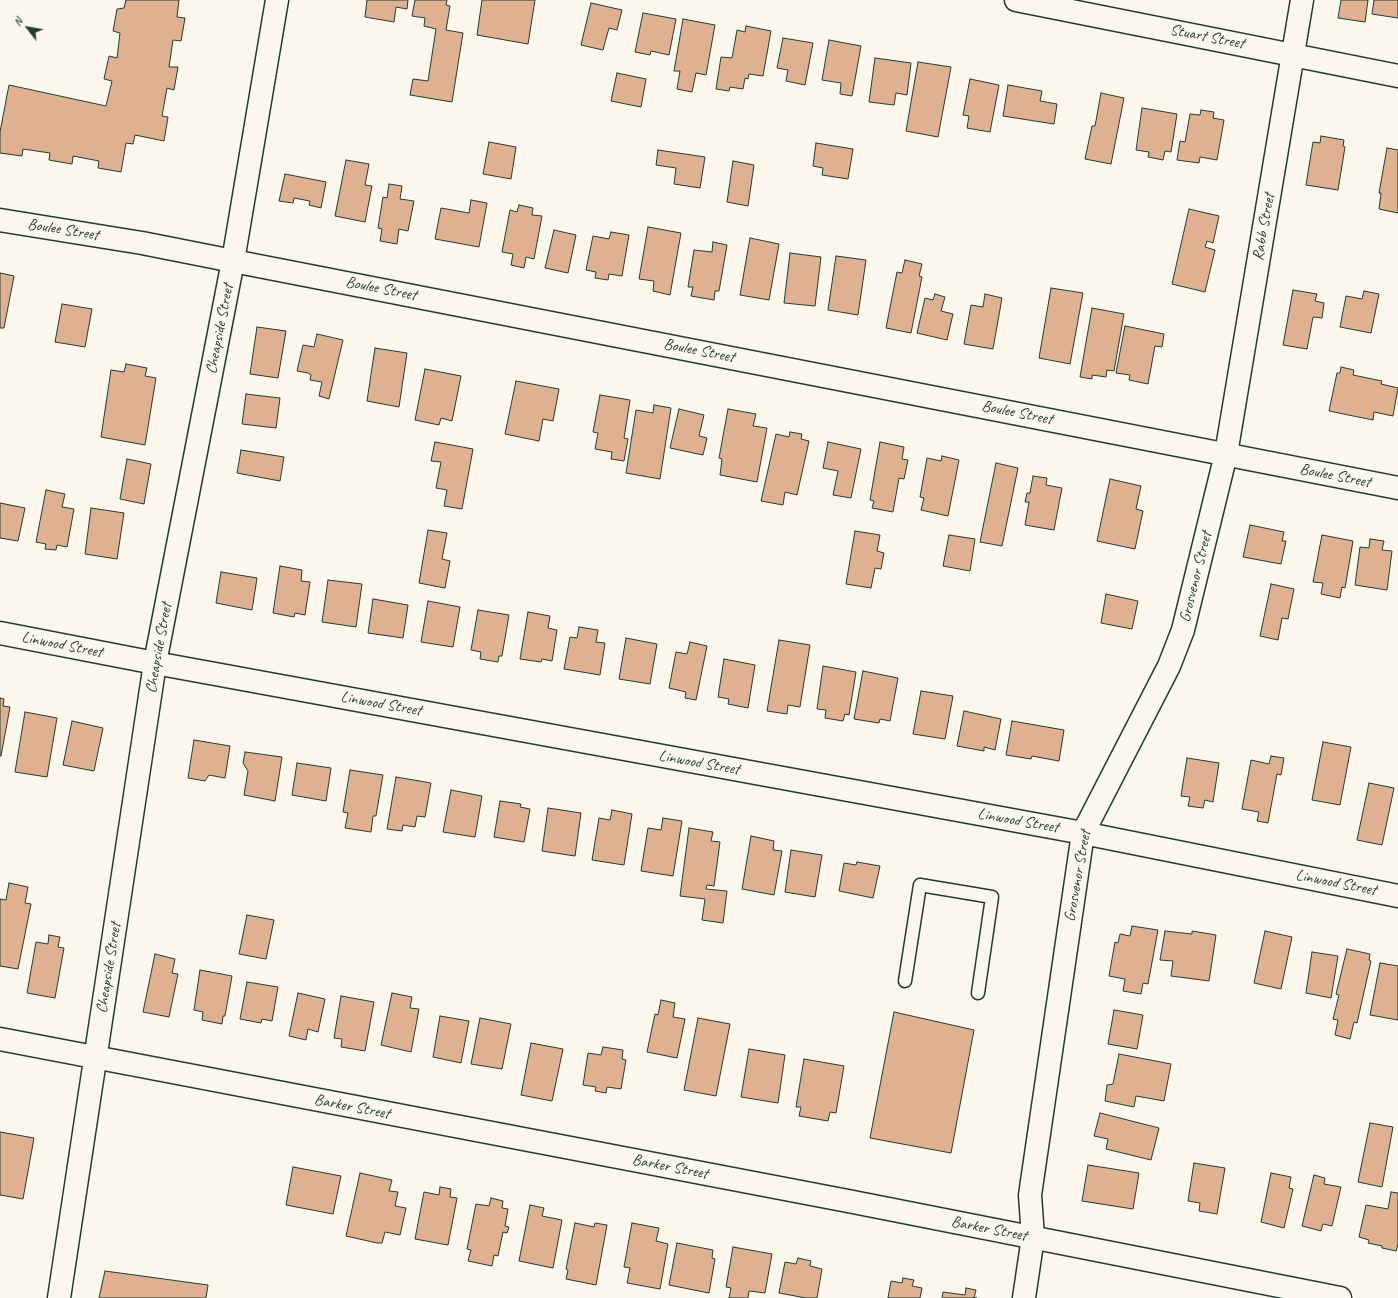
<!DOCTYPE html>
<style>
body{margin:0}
#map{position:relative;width:1398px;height:1298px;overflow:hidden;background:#fbf7ec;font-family:Caveat,sans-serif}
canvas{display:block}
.north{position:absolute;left:8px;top:8px;width:40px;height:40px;-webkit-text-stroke:3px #fbf7ec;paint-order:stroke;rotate:301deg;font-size:11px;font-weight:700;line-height:16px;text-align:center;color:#1f3d34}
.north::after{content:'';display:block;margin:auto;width:14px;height:18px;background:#1f3d34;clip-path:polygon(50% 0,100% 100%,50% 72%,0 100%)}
</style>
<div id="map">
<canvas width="1398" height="1298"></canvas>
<div class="north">N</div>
</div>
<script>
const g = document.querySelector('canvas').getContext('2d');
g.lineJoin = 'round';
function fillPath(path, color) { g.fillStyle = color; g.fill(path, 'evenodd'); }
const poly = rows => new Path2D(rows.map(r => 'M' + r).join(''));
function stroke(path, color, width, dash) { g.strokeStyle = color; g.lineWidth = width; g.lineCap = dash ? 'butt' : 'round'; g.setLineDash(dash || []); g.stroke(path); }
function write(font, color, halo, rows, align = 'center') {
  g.font = font + ' Caveat,sans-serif'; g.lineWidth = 3; g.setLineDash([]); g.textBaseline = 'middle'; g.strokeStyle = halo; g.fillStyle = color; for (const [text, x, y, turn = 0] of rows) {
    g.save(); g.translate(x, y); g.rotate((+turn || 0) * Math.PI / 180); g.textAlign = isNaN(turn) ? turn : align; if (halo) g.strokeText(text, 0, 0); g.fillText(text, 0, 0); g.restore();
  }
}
const building = poly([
 [126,0,179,0,177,17,185,18,181,41,173,40,169,67,178,67,174,90,167,88,162,116,168,117,164,141,135,135,133,144,126,143,121,172,98,168,99,161,73,156,72,164,49,160,50,153,23,149,22,156,0,153,0,132,9,85,106,106,112,81,104,79,109,56,117,58,120,33,113,31,117,9,124,8,126,0],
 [367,0,408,0,407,9,396,7,394,22,365,17,367,0],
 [415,0,447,0,446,5,450,6,446,30,463,33,452,102,410,95,413,79,428,81,436,29,424,26,425,18,412,16,415,0],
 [482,0,535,0,528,44,477,35,482,0],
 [1341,0,1368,0,1365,22,1338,18,1341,0],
 [1374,0,1398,0,1398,18,1372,14,1374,0],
 [591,3,622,10,617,30,609,28,603,50,581,45,591,3],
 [643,13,676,19,669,55,651,51,650,55,635,52,643,13],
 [683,19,715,25,706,75,696,73,692,92,677,89,680,71,674,71,683,19],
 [746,26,771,31,763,76,749,74,748,79,745,78,743,89,730,87,729,91,716,89,721,57,732,58,737,30,745,32,746,26],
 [783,38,813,43,805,85,786,81,788,70,777,68,783,38],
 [829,40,861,46,852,96,840,94,841,83,822,80,829,40],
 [875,58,911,63,907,95,896,93,894,105,869,102,875,58],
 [918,62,951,67,938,137,906,131,918,62],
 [617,73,646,79,641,107,611,101,617,73],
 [970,79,999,85,990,132,967,128,969,116,963,115,970,79],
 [1008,85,1042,91,1040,101,1057,104,1054,124,1003,116,1008,85],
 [1101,93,1124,98,1111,164,1085,159,1092,126,1095,126,1101,93],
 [1142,108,1177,114,1171,152,1165,151,1163,160,1148,157,1149,152,1136,150,1142,108],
 [1201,110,1214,112,1213,118,1224,120,1217,160,1200,157,1199,163,1177,160,1180,141,1185,142,1190,114,1200,115,1201,110],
 [1321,136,1344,140,1343,146,1345,147,1338,190,1306,185,1313,142,1320,143,1321,136],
 [489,142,516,147,511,179,483,174,489,142],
 [816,143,853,149,848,179,822,175,823,168,813,166,816,143],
 [1387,148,1398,150,1398,213,1379,209,1381,193,1379,193,1387,148],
 [658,150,705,157,700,188,674,184,676,168,656,165,658,150],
 [346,160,369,164,365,185,372,186,365,222,335,216,346,160],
 [733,161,754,165,748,206,727,202,733,161],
 [285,174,326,182,321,208,309,205,310,201,294,198,293,203,279,201,285,174],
 [389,184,402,186,400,199,414,201,408,231,399,229,397,244,380,241,382,229,378,228,383,197,387,198,389,184],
 [471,200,487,203,479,247,435,239,441,208,469,213,471,200],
 [519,205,533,208,532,215,542,216,534,259,526,257,524,268,511,265,513,254,502,252,510,210,517,212,519,205],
 [1189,209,1219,216,1213,243,1207,241,1205,247,1215,250,1205,292,1172,284,1189,209],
 [648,227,681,233,670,295,653,291,654,281,639,279,648,227],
 [554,230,576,235,568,273,545,268,554,230],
 [611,232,629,235,622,276,609,274,608,280,595,278,596,272,586,270,593,236,609,239,611,232],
 [750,238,779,244,769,300,740,295,750,238],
 [713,242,727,245,719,291,715,291,714,300,691,296,693,287,688,287,694,250,712,252,713,242],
 [790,253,821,257,815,306,784,303,790,253],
 [836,256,866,260,858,315,828,310,836,256],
 [905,260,922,264,919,276,922,277,911,333,886,328,897,272,902,273,905,260],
 [0,273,14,276,4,328,0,328,0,273],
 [1051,288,1083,293,1070,364,1039,358,1051,288],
 [1293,290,1317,294,1315,301,1324,303,1322,318,1313,317,1307,349,1283,345,1293,290],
 [1364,291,1379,294,1371,333,1340,327,1346,296,1362,299,1364,291],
 [935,294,945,297,941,311,953,314,947,340,917,333,925,298,933,300,935,294],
 [985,294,1002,298,993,349,964,344,971,305,983,307,985,294],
 [62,304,92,309,85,347,55,342,62,304],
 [1092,308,1124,314,1114,371,1107,370,1106,377,1092,375,1092,379,1080,377,1092,308],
 [1125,326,1164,334,1162,347,1155,346,1148,384,1129,380,1130,375,1116,373,1125,326],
 [257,327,286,331,278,378,250,374,257,327],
 [317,334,343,340,329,399,319,396,322,382,310,380,311,375,308,373,297,371,303,345,314,347,317,334],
 [375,348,407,353,399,407,367,401,375,348],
 [126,364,147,368,145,376,156,378,145,445,101,437,111,370,124,372,126,364],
 [1341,367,1354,370,1353,375,1382,381,1381,384,1398,388,1393,416,1374,412,1373,420,1329,411,1337,373,1340,373,1341,367],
 [425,369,461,376,452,421,441,418,439,425,415,420,425,369],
 [516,381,559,389,553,421,543,419,539,441,505,434,516,381],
 [246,394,280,398,276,428,242,424,246,394],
 [600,395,630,400,624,438,628,439,624,461,611,459,612,452,595,449,598,433,593,432,600,395],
 [654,405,671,408,660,479,626,473,636,410,653,413,654,405],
 [679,409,704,415,699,436,707,438,703,455,670,448,679,409],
 [728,409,756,414,753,426,767,428,757,482,720,475,722,459,719,458,728,409],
 [790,432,802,434,801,439,809,441,797,495,785,492,783,505,761,501,776,434,789,437,790,432],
 [435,442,473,449,462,509,444,506,447,490,436,488,441,462,431,461,435,442],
 [828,442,861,449,851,498,833,495,838,471,823,468,828,442],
 [880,442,904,447,902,459,908,460,904,479,899,478,893,512,872,508,874,501,870,500,880,442],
 [241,450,284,457,280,481,237,473,241,450],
 [942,456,959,460,948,516,921,510,924,498,920,497,927,458,941,461,942,456],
 [127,459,151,464,144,504,120,499,127,459],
 [996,463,1018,468,1002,546,980,542,996,463],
 [1033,476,1047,478,1046,485,1062,488,1054,530,1025,525,1029,502,1025,502,1027,493,1030,493,1033,476],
 [1110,479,1141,486,1136,509,1143,511,1135,549,1097,541,1110,479],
 [46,490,65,494,62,507,74,509,67,547,57,545,56,550,45,549,46,544,36,542,46,490],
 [0,503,25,508,18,541,0,538,0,503],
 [91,508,124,513,117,559,85,554,91,508],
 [1250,525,1284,532,1282,541,1286,541,1281,564,1243,557,1250,525],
 [428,530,447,533,442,559,450,561,445,588,419,583,428,530],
 [855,531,880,535,877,551,884,553,881,569,875,568,871,588,846,584,855,531],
 [949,535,975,539,970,571,943,566,949,535],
 [1322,535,1353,541,1345,588,1342,587,1340,598,1321,594,1323,583,1313,582,1322,535],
 [1370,539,1384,541,1382,550,1392,551,1387,590,1355,585,1360,547,1369,548,1370,539],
 [280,566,302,570,301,581,310,582,305,615,295,613,294,617,273,613,280,566],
 [221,572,257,578,252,610,216,603,221,572],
 [328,580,362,584,356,627,322,622,328,580],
 [1271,584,1294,589,1288,619,1282,618,1278,640,1260,636,1271,584],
 [1106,594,1138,601,1132,629,1101,623,1106,594],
 [373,599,408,605,403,638,368,633,373,599],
 [428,601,460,607,453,647,421,642,428,601],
 [478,610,509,615,502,656,499,656,498,662,480,659,481,652,471,650,478,610],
 [528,612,550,616,548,628,557,630,552,661,542,659,541,662,520,659,528,612],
 [579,627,598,630,596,642,605,643,600,675,564,669,570,637,577,638,579,627],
 [626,638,657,644,650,684,619,679,626,638],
 [779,640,810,645,800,707,788,705,787,714,767,711,779,640],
 [690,642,707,646,696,700,685,698,686,692,669,688,676,652,687,654,690,642],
 [724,659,755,665,748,708,728,704,729,699,718,697,724,659],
 [823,666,856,672,849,715,845,714,843,721,825,718,826,710,817,709,823,666],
 [863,671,898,678,890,721,880,719,879,723,854,719,863,671],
 [921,691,953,696,945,739,913,734,921,691],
 [0,698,4,699,3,706,10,707,1,756,0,756,0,698],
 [964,711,1001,719,995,750,984,747,984,751,957,746,964,711],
 [25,712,57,718,47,777,15,772,25,712],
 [72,721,103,728,94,771,63,765,72,721],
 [1012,721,1064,730,1059,761,1032,756,1031,759,1006,755,1012,721],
 [194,740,230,746,225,778,209,775,205,781,188,778,194,740],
 [1323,742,1351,747,1340,805,1312,800,1323,742],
 [245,752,282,757,275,801,244,795,248,771,243,763,245,752],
 [1271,756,1284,758,1281,775,1277,774,1268,823,1257,821,1259,812,1242,809,1251,760,1269,764,1271,756],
 [1187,758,1219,763,1213,802,1205,800,1203,808,1188,806,1190,797,1181,796,1187,758],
 [297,763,331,768,326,801,292,795,297,763],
 [350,770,383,775,376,816,373,816,371,832,345,828,348,813,343,812,350,770],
 [396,777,431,783,425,817,417,816,415,827,403,825,402,831,387,829,396,777],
 [1369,783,1394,788,1382,845,1357,840,1369,783],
 [451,790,482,796,475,837,443,832,451,790],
 [500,801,521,804,520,807,530,809,524,842,494,837,500,801],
 [548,808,581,813,575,856,542,851,548,808],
 [612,810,632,814,624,865,592,860,599,818,610,820,612,810],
 [663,818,682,821,673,876,641,871,648,828,661,830,663,818],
 [689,828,713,832,711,841,720,842,714,886,707,885,706,889,727,891,723,923,702,920,705,899,680,896,689,828],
 [751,836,774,841,773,850,782,851,774,895,742,889,751,836],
 [791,850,822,855,815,897,785,892,791,850],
 [857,862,880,866,873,898,839,891,844,863,856,865,857,862],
 [9,883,28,887,25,903,31,904,18,969,0,966,0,899,6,900,9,883],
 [247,915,274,920,266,959,239,954,247,915],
 [1132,926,1158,930,1148,984,1143,983,1141,994,1123,991,1125,979,1109,976,1115,942,1118,943,1120,934,1130,936,1132,926],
 [1165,931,1192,934,1192,931,1216,935,1209,981,1171,976,1173,961,1160,960,1165,931],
 [1265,931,1292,937,1281,989,1254,983,1265,931],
 [49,935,60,937,58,947,64,948,55,998,27,993,36,942,48,944,49,935],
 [1347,949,1370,954,1369,960,1371,961,1357,1023,1354,1022,1350,1039,1335,1035,1338,1020,1333,1019,1339,995,1336,994,1347,949],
 [1312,952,1338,956,1331,998,1306,993,1312,952],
 [155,954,175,959,172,973,178,974,169,1017,143,1012,155,954],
 [1380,963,1398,966,1398,1020,1370,1015,1380,963],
 [200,970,232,976,225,1016,223,1016,222,1024,202,1020,203,1012,194,1010,200,970],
 [247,982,278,987,272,1021,262,1019,261,1023,240,1019,247,982],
 [298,993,325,999,318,1032,308,1029,306,1040,289,1036,298,993],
 [392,993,412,997,410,1008,419,1009,411,1052,381,1045,392,993],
 [341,996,374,1002,365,1051,341,1047,342,1039,334,1038,341,996],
 [661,1000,675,1003,673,1017,685,1019,677,1058,647,1052,655,1014,658,1015,661,1000],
 [1114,1010,1143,1015,1137,1049,1108,1044,1114,1010],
 [894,1012,974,1030,951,1153,870,1138,894,1012],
 [440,1016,469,1021,461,1063,433,1057,440,1016],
 [480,1018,511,1024,502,1069,471,1064,480,1018],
 [698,1018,730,1024,716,1096,684,1090,698,1018],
 [531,1043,563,1049,552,1101,521,1095,531,1043],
 [603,1047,623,1050,622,1059,626,1060,621,1089,607,1087,606,1093,595,1091,596,1087,583,1085,588,1053,601,1055,603,1047],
 [749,1049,785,1055,778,1103,741,1097,749,1049],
 [1119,1054,1171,1064,1164,1101,1136,1096,1134,1107,1105,1101,1107,1085,1113,1084,1119,1054],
 [804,1059,844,1066,836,1113,830,1112,828,1121,799,1116,801,1107,796,1107,804,1059],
 [1100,1113,1159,1128,1151,1160,1106,1149,1108,1139,1094,1136,1100,1113],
 [1370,1123,1393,1127,1382,1187,1358,1182,1370,1123],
 [0,1132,34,1138,23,1199,0,1195,0,1132],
 [1194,1163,1225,1168,1217,1214,1199,1211,1200,1203,1188,1201,1194,1163],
 [1088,1165,1139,1173,1133,1209,1082,1201,1088,1165],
 [293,1167,341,1176,333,1214,286,1205,293,1167],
 [360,1173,392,1180,389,1191,398,1192,395,1206,406,1208,400,1235,385,1232,382,1243,377,1243,346,1236,360,1173],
 [1271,1173,1291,1177,1289,1188,1293,1189,1284,1228,1261,1222,1271,1173],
 [1314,1175,1325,1178,1324,1184,1341,1187,1332,1226,1323,1224,1321,1231,1302,1226,1314,1175],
 [440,1187,451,1189,450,1197,457,1198,448,1245,415,1239,424,1192,439,1195,440,1187],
 [1391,1192,1398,1193,1398,1244,1396,1251,1382,1248,1382,1246,1368,1243,1369,1240,1359,1237,1366,1205,1388,1209,1391,1192],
 [491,1198,503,1201,502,1208,508,1209,505,1226,509,1227,507,1233,503,1232,498,1256,494,1255,492,1266,468,1261,471,1250,467,1249,476,1204,489,1206,491,1198],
 [530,1205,544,1208,542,1216,562,1220,553,1268,519,1261,530,1205],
 [575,1223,594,1227,595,1223,607,1225,596,1285,566,1279,568,1270,566,1269,575,1223],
 [632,1223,659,1228,656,1241,668,1244,660,1289,627,1283,630,1268,624,1267,632,1223],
 [677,1243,713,1250,712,1258,715,1259,709,1293,669,1285,677,1243],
 [733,1247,772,1254,765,1293,749,1291,748,1298,729,1298,731,1288,726,1287,733,1247],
 [798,1258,811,1261,810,1266,822,1269,817,1298,806,1298,779,1293,785,1262,796,1264,798,1258],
 [105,1271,208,1285,206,1298,99,1298,105,1271],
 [903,1278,914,1280,912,1286,922,1288,920,1298,888,1298,891,1281,902,1283,903,1278],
 [966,1288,976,1290,974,1298,977,1298,942,1298,943,1292,965,1295,966,1288]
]);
fillPath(building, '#e0b191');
stroke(building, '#1f3d34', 1);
const lane = poly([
 [905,981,920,885,992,897,978,993]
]);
const street = poly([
 [1016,0,1398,76],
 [0,220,142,243,233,261,1398,488],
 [0,633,155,663,1083,833,1398,896],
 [1024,1298,1033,1237,1030,1195,1083,833,1169,666,1183,630,1226,454,1302,0]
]);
const secondary = poly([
 [0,1039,848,1201,1340,1298],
 [59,1298,155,663,233,261,277,0]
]);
stroke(lane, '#1f3d34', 15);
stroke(street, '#1f3d34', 25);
stroke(secondary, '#1f3d34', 25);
stroke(lane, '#fbf7ec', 12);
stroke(street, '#fbf7ec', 22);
stroke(secondary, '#fbf7ec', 22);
write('16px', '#1f3d34', '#fbf7ec', [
 ["Stuart Street",1207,37,11],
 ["Rabb Street",1264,227,-80],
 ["Boulee Street",63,230,9],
 ["Boulee Street",381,289,11],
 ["Cheapside Street",220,329,-79],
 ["Boulee Street",699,351,11],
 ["Boulee Street",1017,413,11],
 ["Boulee Street",1335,476,11],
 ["Grosvenor Street",1196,577,-76],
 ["Linwood Street",62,645,11],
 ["Cheapside Street",159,648,-80],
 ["Linwood Street",381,704,10],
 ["Linwood Street",699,763,10],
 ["Linwood Street",1018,821,10],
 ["Grosvenor Street",1078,876,-80],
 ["Linwood Street",1336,883,11],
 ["Cheapside Street",109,968,-81],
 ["Barker Street",352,1107,11],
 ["Barker Street",670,1167,11],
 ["Barker Street",989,1229,11]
]);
</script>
